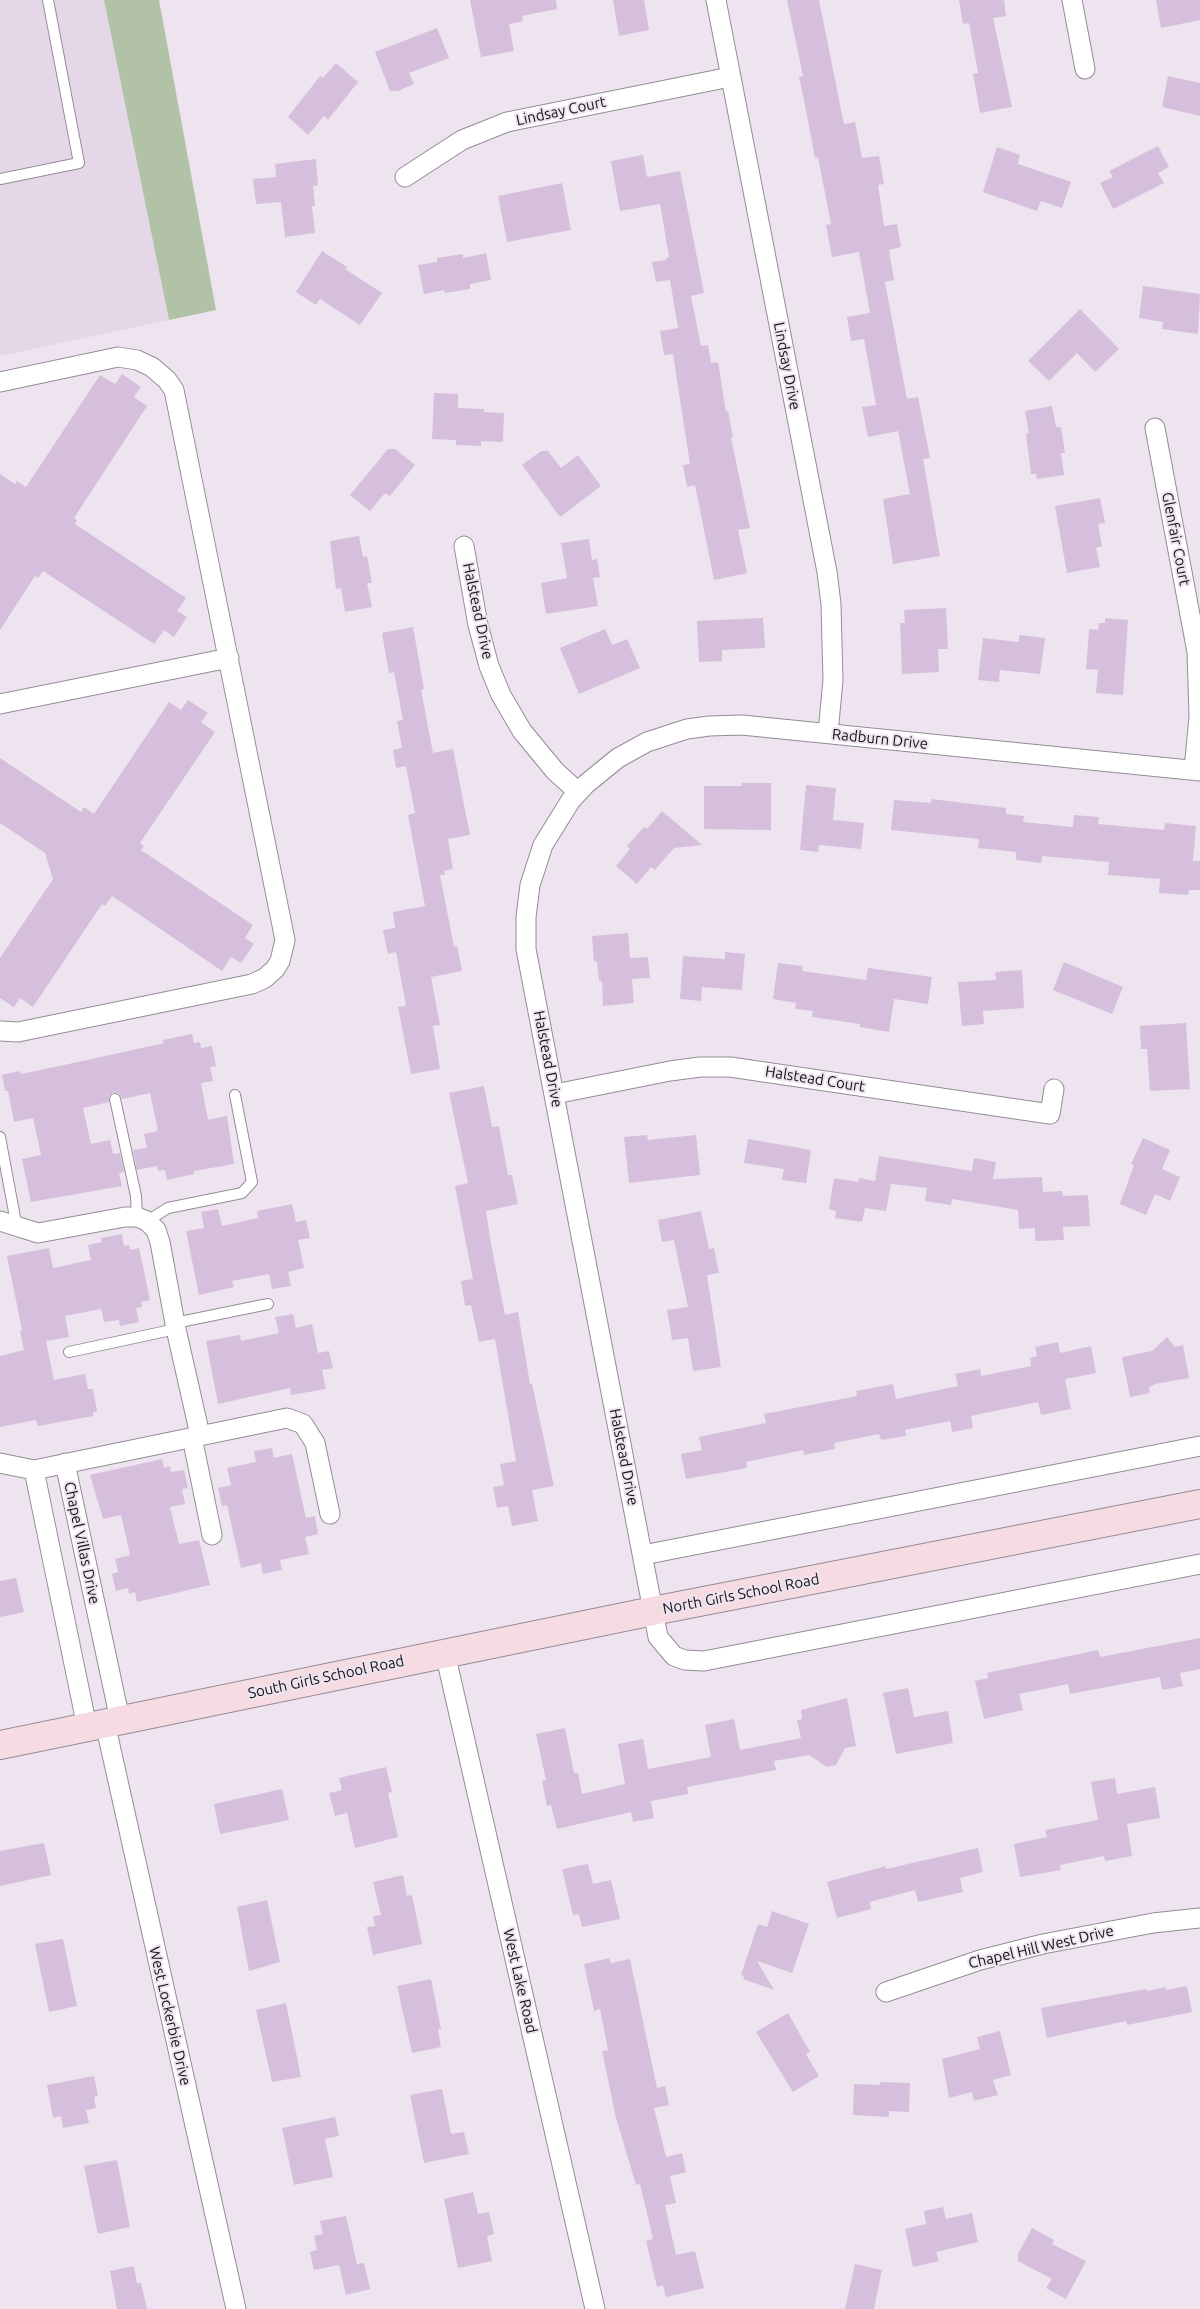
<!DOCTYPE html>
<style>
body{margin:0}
canvas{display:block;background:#ede4ef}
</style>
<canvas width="1200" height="2309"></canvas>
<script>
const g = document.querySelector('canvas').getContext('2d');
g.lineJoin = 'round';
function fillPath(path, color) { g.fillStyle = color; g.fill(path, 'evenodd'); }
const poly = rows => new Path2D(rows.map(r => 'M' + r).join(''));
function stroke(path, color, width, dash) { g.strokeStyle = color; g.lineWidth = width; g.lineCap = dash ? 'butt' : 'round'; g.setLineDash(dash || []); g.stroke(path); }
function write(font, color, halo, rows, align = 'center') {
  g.font = font + ' Ubuntu,sans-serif'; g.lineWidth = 4; g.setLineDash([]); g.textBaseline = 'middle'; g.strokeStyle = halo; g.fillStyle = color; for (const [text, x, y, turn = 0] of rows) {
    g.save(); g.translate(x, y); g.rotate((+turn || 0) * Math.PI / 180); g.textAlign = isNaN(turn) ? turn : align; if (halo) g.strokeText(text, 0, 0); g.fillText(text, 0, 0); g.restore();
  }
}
fillPath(poly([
 [0,0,104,0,169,320,0,356]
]), '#e4d7e8');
fillPath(poly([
 [104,0,159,0,216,310,169,320]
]), '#b2c2a6');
fillPath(poly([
 [470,0,556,0,557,9,522,16,523,21,509,24,514,51,481,57],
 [613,0,644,0,649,30,619,36],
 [787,0,819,0,844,124,855,122,862,158,879,156,884,184,878,185,884,226,897,224,901,247,889,250,894,280,885,282,907,399,918,397,930,458,923,459,940,556,893,564,883,499,910,494,898,431,868,437,862,407,876,405,864,339,851,341,847,317,870,313,859,252,832,257,826,225,831,224,818,157,815,158,804,100,799,77,803,76],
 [959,0,1004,0,1006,16,993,18,1012,107,980,113,973,74,978,73,969,23,963,24],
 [1156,0,1200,0,1200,20,1161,28],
 [437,28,449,58,409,73,414,84,398,91,390,91,375,52],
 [336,63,358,82,328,120,324,116,308,135,288,117,320,76,323,78],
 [1168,76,1200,83,1200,116,1162,107],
 [1158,146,1169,167,1158,173,1164,183,1113,209,1100,183,1113,177,1109,171],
 [997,147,1020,155,1018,164,1071,182,1062,208,1041,201,1037,211,983,192],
 [643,155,647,177,680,171,704,293,691,296,701,346,708,345,711,363,718,362,726,412,728,411,733,437,731,438,750,528,738,530,747,573,714,580,695,485,687,487,683,465,690,464,673,354,664,355,660,331,678,328,670,280,656,282,652,262,666,260,666,258,669,257,660,204,620,211,611,161],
 [316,159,318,185,313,186,315,206,312,206,315,233,285,237,281,202,256,204,253,179,276,177,275,164],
 [562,183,571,230,507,242,498,196],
 [322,251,347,267,345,269,382,293,360,325,320,299,316,305,296,292],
 [486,253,491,280,470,284,470,289,445,293,444,290,424,294,418,265,437,262,437,258,463,254,463,258],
 [1143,286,1200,294,1198,334,1162,329,1163,322,1139,318],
 [1080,309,1119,349,1095,372,1077,353,1049,381,1028,361],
 [122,374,141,387,134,397,147,406,74,518,77,520,75,524,186,598,177,611,187,617,174,637,164,630,154,644,43,571,38,578,35,576,0,630,0,474,15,484,17,481,26,487,100,375,115,384],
 [434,393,458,394,458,408,484,409,484,412,504,413,503,442,481,441,481,446,456,445,456,440,432,439],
 [1052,406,1056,427,1061,427,1065,453,1061,453,1064,475,1037,479,1036,474,1031,474,1026,434,1029,433,1025,411],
 [388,449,395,449,415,465,390,496,385,493,370,511,350,495],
 [541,451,548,451,561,468,578,455,601,486,560,517,522,465],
 [1100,498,1105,523,1098,524,1102,546,1096,548,1100,567,1067,573,1055,506],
 [359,536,363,557,367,556,372,583,367,583,372,607,345,612,341,588,336,589,330,541],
 [589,539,592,560,597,559,600,577,593,578,598,606,546,614,541,583,567,578,561,543],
 [946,608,948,649,938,649,939,672,902,674,900,623,905,623,904,610],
 [763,618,765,648,722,650,722,661,699,662,697,621],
 [1105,618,1128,620,1123,695,1096,693,1098,670,1086,669,1089,629,1098,630,1099,623,1105,623],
 [413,627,424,689,421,690,433,753,453,749,470,835,448,839,453,869,444,871,445,875,440,875,454,947,457,946,462,971,431,977,440,1025,433,1026,440,1069,411,1074,398,1007,406,1006,396,952,388,954,383,930,395,928,393,912,425,906,408,815,415,813,406,766,396,768,393,750,402,748,397,721,403,720,394,672,389,673,382,633],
 [605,629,612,645,627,639,640,668,579,694,560,648],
 [1019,635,1045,638,1040,674,1000,670,999,682,978,680,983,638,1019,642],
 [188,700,208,713,201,722,215,732,140,843,144,846,141,850,253,925,245,938,254,944,241,963,231,957,222,971,112,896,105,906,102,904,33,1007,20,998,14,1007,0,998,0,958,53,879,45,853,0,823,0,758,81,812,84,807,94,814,169,702,181,710],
 [742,783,771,783,771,830,704,829,704,786,742,786],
 [806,785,836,788,833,820,864,823,861,849,819,845,818,852,800,850],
 [931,799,1006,808,1006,814,1024,816,1023,822,1073,827,1074,815,1099,817,1098,824,1164,830,1165,823,1196,826,1193,861,1200,861,1200,890,1189,890,1188,895,1159,893,1160,879,1108,875,1109,862,1042,856,1041,863,1016,860,1016,852,978,848,979,839,891,830,894,800,931,803],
 [662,811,702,845,674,848,655,870,651,867,637,884,616,866,630,849,627,846,644,827,647,829],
 [628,933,630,958,648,957,650,978,632,979,634,1003,603,1006,602,981,599,981,597,961,594,962,592,936],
 [725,952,745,954,742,990,702,987,701,1001,680,999,683,956,725,959],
 [1064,962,1123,987,1112,1014,1053,990],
 [778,963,803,966,802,971,866,980,868,968,932,977,928,1004,894,999,889,1032,859,1027,860,1024,812,1017,813,1011,795,1009,796,1003,773,999],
 [1022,970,1024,1008,983,1011,984,1024,962,1026,958,982,996,980,995,972],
 [1186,1023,1190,1089,1150,1091,1147,1049,1141,1049,1140,1026],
 [192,1034,194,1043,200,1042,201,1048,212,1046,216,1066,210,1067,213,1081,201,1083,208,1120,227,1116,234,1164,194,1171,194,1174,167,1180,165,1170,158,1171,157,1166,137,1170,133,1150,147,1148,144,1134,158,1131,150,1093,122,1099,120,1094,114,1092,109,1096,109,1102,83,1108,91,1144,110,1140,113,1154,120,1153,124,1172,119,1173,122,1186,31,1202,22,1159,41,1155,33,1118,14,1122,8,1091,5,1091,2,1075,20,1071,21,1074,78,1062,164,1043,163,1040],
 [484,1086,492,1127,499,1126,508,1175,512,1175,518,1204,486,1211,491,1244,505,1315,518,1312,530,1384,532,1384,554,1486,532,1490,538,1521,512,1526,508,1506,497,1508,493,1487,504,1485,500,1464,516,1461,495,1339,479,1342,471,1305,465,1306,461,1281,473,1279,455,1186,468,1183,449,1093],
 [647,1135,648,1140,696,1135,700,1175,629,1183,624,1137],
 [1143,1138,1170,1150,1162,1169,1180,1177,1170,1201,1155,1194,1146,1215,1120,1204,1134,1165,1131,1164],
 [748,1139,811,1150,806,1183,782,1180,784,1169,744,1163],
 [879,1156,972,1171,974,1158,996,1162,993,1179,1042,1177,1043,1192,1062,1191,1063,1196,1088,1195,1090,1226,1063,1227,1064,1240,1035,1241,1035,1228,1019,1229,1018,1210,952,1199,951,1205,925,1201,927,1188,891,1184,886,1211,865,1208,862,1222,835,1218,836,1211,829,1209,834,1178,858,1182,859,1178,875,1181],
 [292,1204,296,1222,306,1220,310,1238,298,1240,304,1268,288,1272,291,1286,272,1289,269,1274,232,1281,234,1287,199,1295,186,1231,204,1228,201,1212,218,1209,222,1226,258,1218,257,1211],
 [701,1211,709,1249,714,1248,719,1273,707,1275,721,1367,693,1371,688,1338,672,1340,667,1310,688,1307,674,1240,662,1242,658,1220],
 [122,1234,124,1246,129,1245,130,1250,139,1248,150,1300,141,1302,142,1307,136,1308,139,1322,120,1326,119,1320,104,1322,101,1309,65,1316,69,1337,46,1341,54,1380,85,1374,88,1389,93,1389,97,1411,93,1412,93,1416,38,1426,36,1420,0,1427,0,1356,24,1350,20,1331,22,1330,7,1256,49,1248,53,1268,91,1260,88,1245,102,1242,101,1238],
 [293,1314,296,1328,312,1324,318,1353,329,1351,333,1368,322,1370,326,1389,291,1395,290,1388,218,1404,206,1341,240,1335,241,1341,279,1333,275,1317],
 [1167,1337,1175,1347,1183,1345,1189,1378,1155,1384,1149,1387,1150,1393,1130,1397,1122,1357,1152,1351],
 [1058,1342,1060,1353,1091,1346,1096,1373,1065,1379,1071,1409,1041,1415,1038,1402,971,1416,973,1428,952,1432,950,1421,905,1430,906,1436,881,1440,879,1434,834,1443,835,1449,804,1455,803,1450,746,1462,747,1468,686,1479,681,1454,702,1450,699,1437,766,1423,764,1414,857,1396,856,1391,893,1384,896,1399,958,1386,955,1374,980,1369,981,1376,1031,1366,1030,1358,1037,1356,1035,1347],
 [272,1448,274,1458,292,1454,306,1518,315,1516,318,1534,305,1537,309,1554,280,1560,282,1570,263,1574,261,1563,241,1568,227,1505,222,1506,218,1488,231,1485,227,1468,256,1462,254,1451],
 [162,1459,164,1468,170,1466,171,1472,184,1470,188,1488,182,1489,185,1504,170,1507,179,1544,199,1540,210,1585,137,1602,135,1592,129,1594,128,1588,116,1591,112,1574,118,1572,115,1559,130,1555,121,1515,103,1519,90,1475],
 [16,1578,24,1612,0,1617,0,1581],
 [1200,1638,1200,1669,1180,1673,1183,1686,1162,1690,1160,1677,1070,1694,1068,1684,1019,1694,1023,1710,984,1719,975,1681,988,1678,987,1673,1098,1650,1100,1657],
 [908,1688,914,1717,948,1711,953,1743,896,1754,883,1693],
 [847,1698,856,1746,845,1748,836,1765,827,1767,809,1755,774,1761,776,1770,687,1787,688,1794,651,1801,654,1818,633,1822,631,1812,557,1829,551,1805,547,1806,542,1781,546,1780,536,1734,565,1728,574,1773,578,1773,582,1794,625,1784,618,1744,643,1739,648,1769,711,1757,705,1725,734,1719,740,1750,801,1738,797,1720,802,1719,801,1710],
 [386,1767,392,1792,388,1793,398,1837,355,1848,347,1813,335,1816,329,1793,342,1790,339,1778],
 [1115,1778,1117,1794,1155,1787,1160,1818,1127,1824,1132,1856,1105,1861,1104,1856,1060,1865,1061,1870,1020,1877,1014,1844,1047,1837,1045,1830,1098,1820,1091,1782],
 [282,1789,289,1820,220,1834,214,1804],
 [44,1843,51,1875,0,1886,0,1851],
 [978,1848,983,1872,960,1878,963,1892,918,1902,915,1890,870,1902,871,1909,837,1918,827,1882,886,1866,886,1869],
 [588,1864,593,1884,611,1880,620,1919,582,1927,579,1914,573,1915,562,1869],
 [403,1875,407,1896,412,1895,422,1944,373,1955,367,1927,375,1926,373,1916,381,1915,373,1882],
 [267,1900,280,1962,249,1971,237,1907],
 [772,1911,809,1924,792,1973,757,1961,774,1990,743,1979,744,1976,741,1975,758,1924,767,1927],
 [63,1939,77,2006,49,2012,35,1944],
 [609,1958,611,1963,630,1959,657,2088,665,2086,669,2105,654,2108,666,2157,682,2153,686,2172,670,2176,676,2203,665,2205,676,2255,695,2251,704,2288,666,2297,663,2285,657,2287,646,2241,653,2239,640,2184,636,2185,616,2118,602,2051,608,2050,600,2009,594,2011,584,1964],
 [431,1979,441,2029,438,2029,441,2047,412,2053,397,1986],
 [1187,1986,1192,2012,1127,2025,1126,2021,1047,2038,1041,2008,1146,1989,1147,1991,1166,1987,1166,1990],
 [286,2003,301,2077,272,2082,256,2010],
 [788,2013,810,2052,806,2054,819,2076,793,2092,756,2032],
 [1000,2031,1011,2075,993,2080,998,2095,974,2101,972,2092,949,2098,942,2059,980,2049,977,2037],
 [94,2076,98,2096,94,2097,96,2108,86,2110,89,2123,63,2128,61,2116,53,2118,47,2085],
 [880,2082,910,2083,909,2112,889,2111,889,2117,853,2115,854,2084,880,2085],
 [442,2089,451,2134,464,2132,469,2154,424,2163,410,2095],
 [335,2117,339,2136,325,2139,333,2177,294,2185,282,2128],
 [117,2160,130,2227,98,2234,84,2166],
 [473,2192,478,2214,489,2212,494,2234,487,2236,492,2261,458,2268,444,2199],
 [943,2207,946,2219,972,2213,978,2242,936,2252,939,2261,913,2267,905,2229,926,2224,924,2211],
 [346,2216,357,2264,364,2263,370,2289,346,2295,339,2265,314,2270,310,2252,317,2250,314,2236,323,2234,320,2221],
 [1032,2228,1054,2240,1052,2244,1086,2261,1066,2299,1046,2288,1052,2279,1018,2261,1018,2254],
 [855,2264,882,2270,874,2309,845,2309],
 [134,2266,137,2283,141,2283,147,2309,117,2309,110,2271]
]), '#d6bfdc');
const lane = poly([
 [0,179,79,163,48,0],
 [115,1099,136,1196,137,1217],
 [0,1137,17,1228],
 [147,1221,168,1208,242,1193,252,1182,235,1095],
 [175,1323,268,1304],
 [69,1352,176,1329]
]);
const street = poly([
 [716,0,827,572,831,604,833,680,828,733],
 [1072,0,1085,69],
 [405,177,462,140,507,122,730,77],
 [0,382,118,357,137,360,152,367,167,380,174,390,285,940,280,961,275,969,265,978,252,984,18,1032,0,1031],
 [1155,428,1197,652,1199,717,1194,770],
 [464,546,478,625,489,666,501,695,522,731,555,771,578,792],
 [0,704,229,658],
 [1200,771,742,725,709,726,687,729,647,742,618,758,586,784,571,800,543,845,530,885,526,917,526,949,658,1637,674,1656,685,1660,704,1661,1200,1564],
 [555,1094,670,1071,700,1067,730,1067,1050,1114,1054,1089],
 [0,1221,38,1233,125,1217,137,1217,147,1221,156,1230,160,1242,176,1329,200,1435],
 [192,1437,212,1535],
 [0,1463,34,1470,287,1418,303,1424,315,1443,330,1514],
 [65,1463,120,1720],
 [34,1470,87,1727],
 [643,1555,1200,1446],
 [445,1653,595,2309],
 [105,1723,236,2309],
 [886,1992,980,1960,1043,1944,1153,1923,1200,1918]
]);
const secondary = poly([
 [0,1745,653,1611,1200,1504]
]);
stroke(lane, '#948c96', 12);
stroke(street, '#948c96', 21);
stroke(secondary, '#948c96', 30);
stroke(lane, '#fff', 10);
stroke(street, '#fff', 19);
stroke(secondary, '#f7dbe2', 28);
write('15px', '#141215', '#ede4ef', [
 ["Lindsay Court",561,111,-12],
 ["Lindsay Drive",787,366,79],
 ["Glenfair Court",1176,539,79],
 ["Halstead Drive",478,611,78],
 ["Radburn Drive",880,739,6],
 ["Halstead Drive",548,1059,79],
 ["Halstead Court",815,1079,9],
 ["Halstead Drive",624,1457,79],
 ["Chapel Villas Drive",82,1543,78],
 ["North Girls School Road",741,1594,-11],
 ["South Girls School Road",326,1677,-12],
 ["Chapel Hill West Drive",1041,1947,-13],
 ["West Lake Road",520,1981,77],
 ["West Lockerbie Drive",170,2016,77]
]);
</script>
